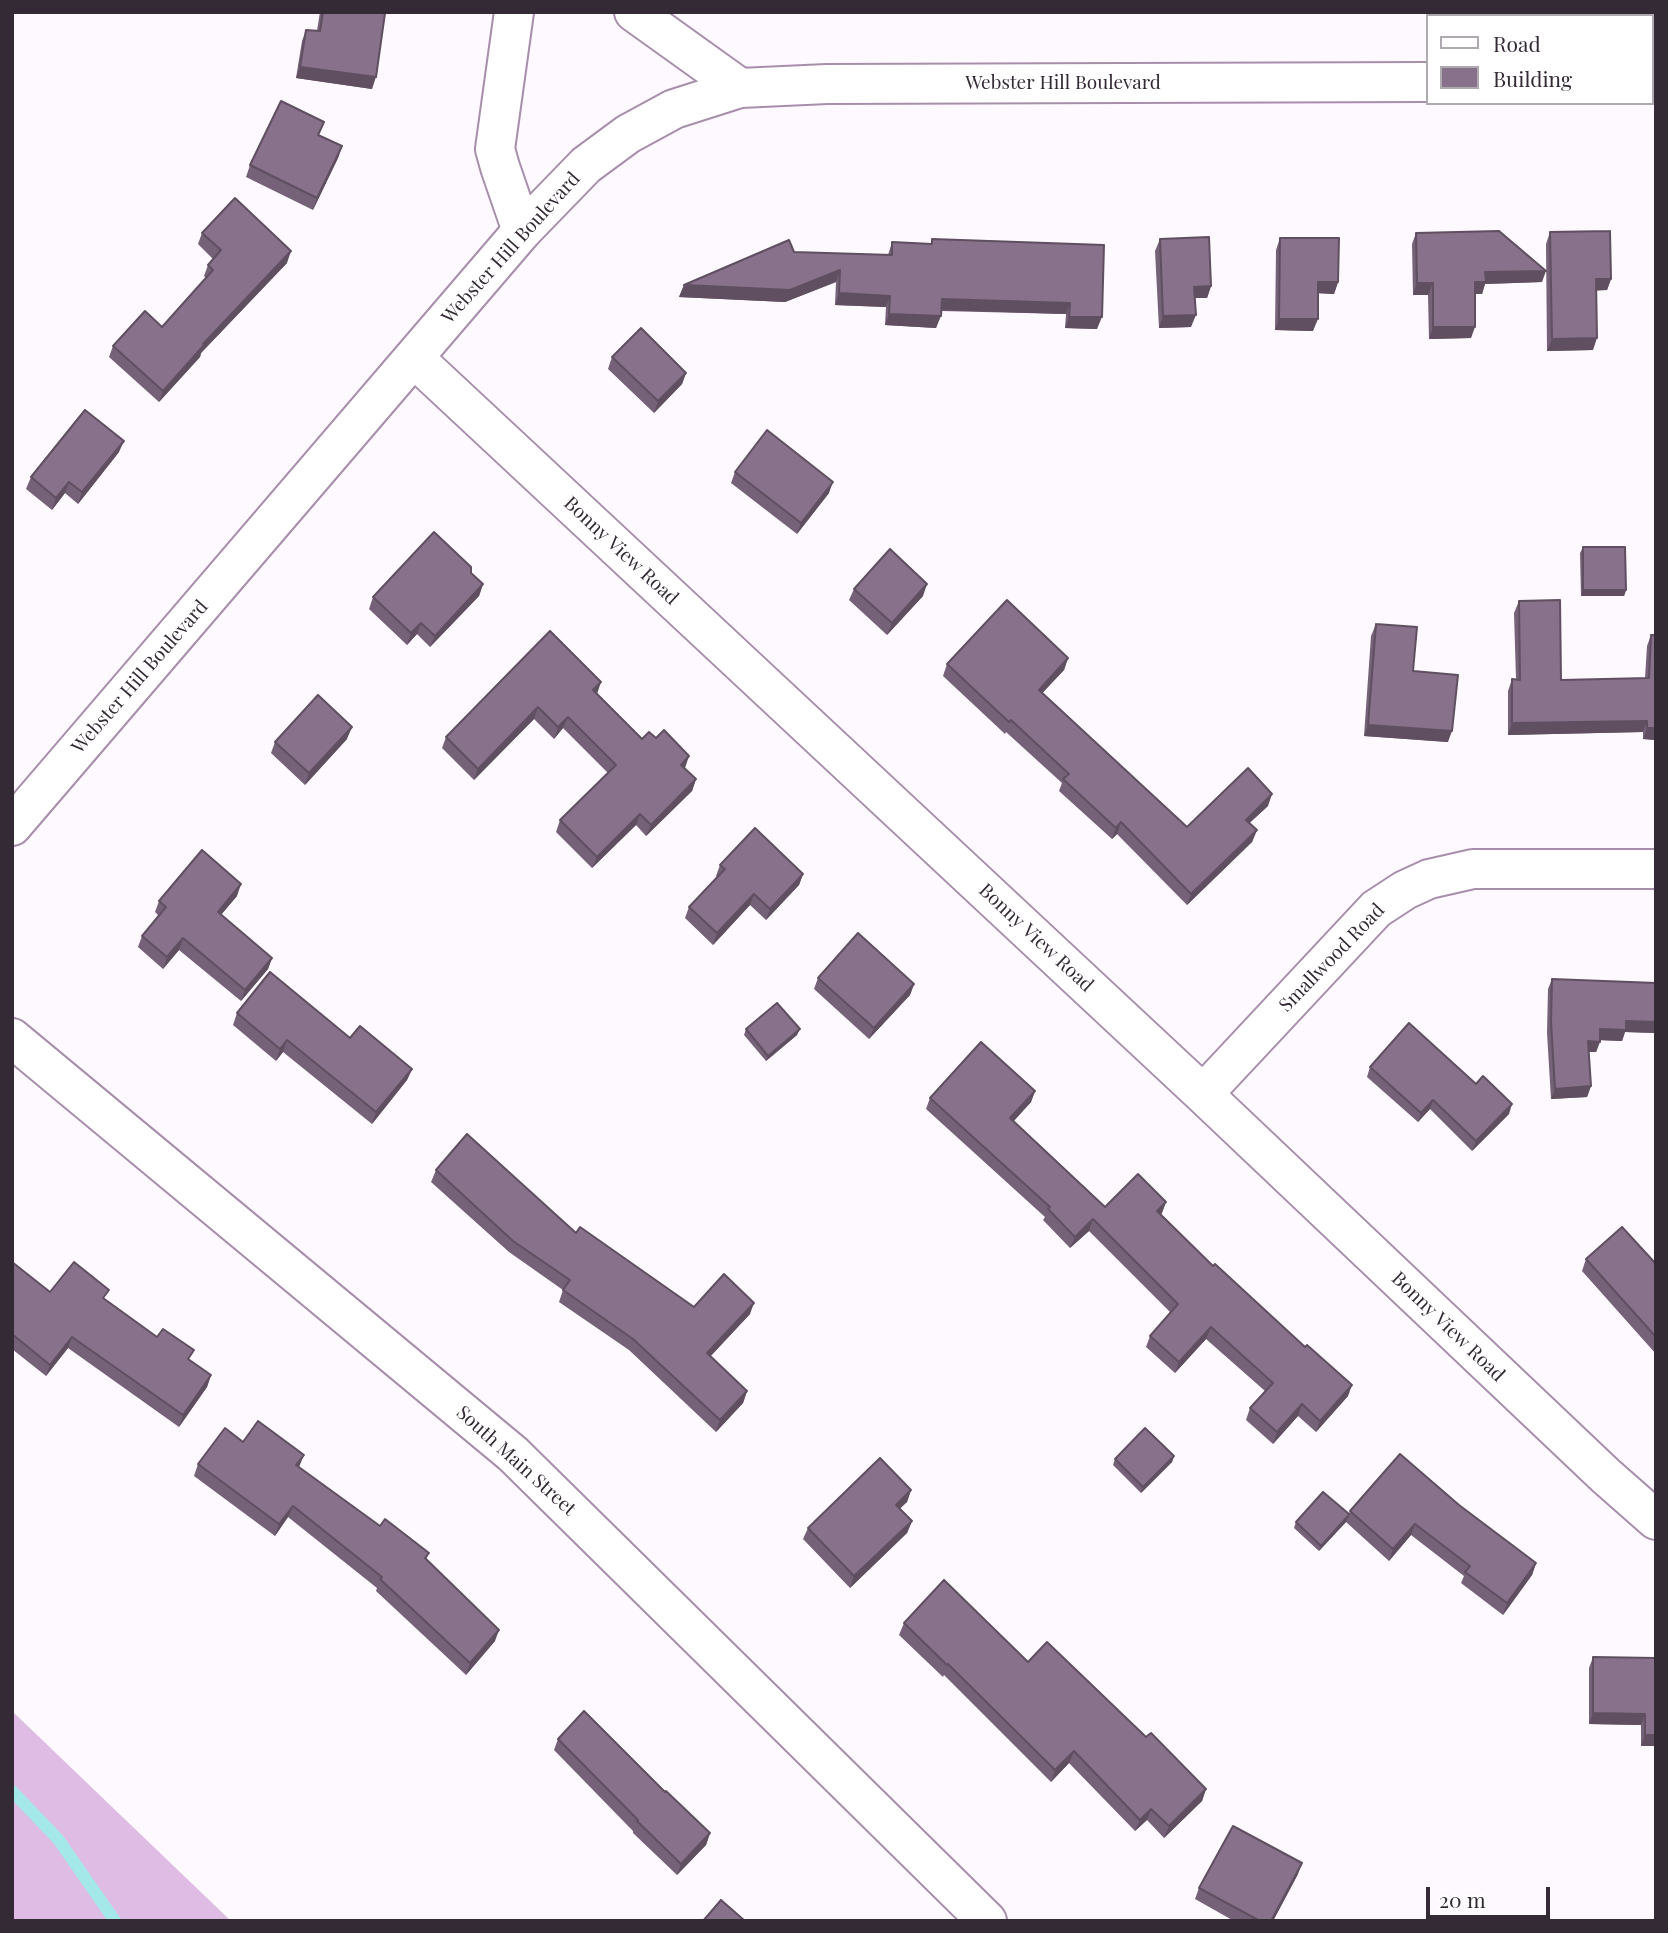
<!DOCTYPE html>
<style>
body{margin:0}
#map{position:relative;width:1668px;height:1933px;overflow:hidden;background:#fef9ff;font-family:"Playfair Display",serif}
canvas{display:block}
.frame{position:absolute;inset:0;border:14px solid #342a36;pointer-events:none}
.legend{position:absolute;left:1426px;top:14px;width:228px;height:91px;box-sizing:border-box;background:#fff;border:2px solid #aeaaaf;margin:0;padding:9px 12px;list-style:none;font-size:21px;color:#342a36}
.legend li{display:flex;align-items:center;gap:14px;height:35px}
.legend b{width:35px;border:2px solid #aeaaaf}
.scale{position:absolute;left:1426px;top:1887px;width:124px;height:32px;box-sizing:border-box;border:4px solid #342a36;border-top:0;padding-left:9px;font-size:21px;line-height:24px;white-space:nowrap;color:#342a36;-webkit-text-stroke:5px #fff;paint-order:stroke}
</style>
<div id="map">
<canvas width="1668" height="1933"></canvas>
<div class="frame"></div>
<ul class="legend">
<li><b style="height:9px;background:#fff"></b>Road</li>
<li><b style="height:19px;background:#88718b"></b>Building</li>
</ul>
<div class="scale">20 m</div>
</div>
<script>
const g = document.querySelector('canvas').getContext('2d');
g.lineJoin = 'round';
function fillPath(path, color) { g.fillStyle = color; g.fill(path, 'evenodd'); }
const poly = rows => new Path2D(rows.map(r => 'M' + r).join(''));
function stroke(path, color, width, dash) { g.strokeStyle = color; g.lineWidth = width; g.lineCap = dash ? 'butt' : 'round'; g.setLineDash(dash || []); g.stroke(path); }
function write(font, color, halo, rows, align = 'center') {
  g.font = font + ' "Playfair Display",serif'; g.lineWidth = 7; g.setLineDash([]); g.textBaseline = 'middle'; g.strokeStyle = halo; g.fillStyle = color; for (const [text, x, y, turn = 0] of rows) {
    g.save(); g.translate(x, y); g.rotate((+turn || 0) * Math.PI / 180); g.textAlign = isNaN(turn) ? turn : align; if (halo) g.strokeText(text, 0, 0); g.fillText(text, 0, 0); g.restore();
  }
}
fillPath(poly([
 [12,1711,231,1921,12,1921]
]), '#dfbce4');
stroke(poly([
 [12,1791,58,1839,115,1921]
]), '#a5e8e9', 12);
const minor = poly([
 [514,12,495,149,500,167,522,231],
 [634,12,740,88],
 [414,358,1203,1094,1606,1476,1656,1520],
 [1203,1094,1376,909,1405,890,1429,879,1473,869,1656,869]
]);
const tertiary = poly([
 [1652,81,1656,81],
 [12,826,522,231,586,165,628,134,674,109,740,88,827,84,1428,82]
]);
const secondary = poly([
 [12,1038,513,1454,987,1921]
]);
stroke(minor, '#a78fab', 42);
stroke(tertiary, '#a78fab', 42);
stroke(secondary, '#a78fab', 42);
stroke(minor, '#fff', 38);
stroke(tertiary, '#fff', 38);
stroke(secondary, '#fff', 38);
fillPath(poly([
 [320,12,381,12,372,89,296,78,302,41,306,30,317,31],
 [319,135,342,146,338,158,313,210,246,177,250,165],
 [1550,232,1611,279,1607,290,1596,290,1593,350,1547,351,1546,244],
 [202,233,287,263,201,353,200,357,159,402,109,357,113,346,162,327,206,278,204,276,208,265,213,259,198,244],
 [1416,233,1542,282,1485,284,1482,294,1475,294,1471,338,1429,339,1428,295,1413,295,1412,244],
 [1280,238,1338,282,1334,294,1318,293,1313,331,1275,330,1276,250],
 [932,239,1104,245,1097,329,1065,328,1066,314,941,311,936,328,885,325,886,307,835,305,836,282,785,302,679,297,684,285,794,252,888,255,892,242,931,244],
 [1160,239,1211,286,1207,298,1195,298,1191,327,1159,328,1155,251],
 [612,357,686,373,682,384,654,413,608,369],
 [119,452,78,504,65,493,52,510,26,489,31,477],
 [735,472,829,493,797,534,731,483],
 [1583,547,1626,590,1624,596,1581,596,1580,553],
 [471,573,483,584,479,596,430,647,417,634,407,645,369,609,373,597],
 [854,589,923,596,887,635,849,600],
 [1519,601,1561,680,1645,678,1647,646,1651,635,1656,635,1656,740,1643,739,1643,732,1508,735,1508,691,1512,679,1516,679,1514,613],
 [1376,624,1413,671,1448,742,1364,736,1371,636],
 [550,631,597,694,642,739,685,768,696,779,692,791,646,836,636,825,592,868,556,832,560,820,608,773,563,728,554,739,534,719,474,780,442,748,446,737],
 [1068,658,1064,670,1042,693,1187,827,1268,806,1249,823,1257,830,1252,842,1187,905,1117,834,1112,839,1059,791,1062,783,1006,732,1005,734,943,676,947,664],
 [347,739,305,785,271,753,275,742],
 [720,865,803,874,799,885,766,920,750,905,713,945,685,918,689,907,717,877,716,876],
 [237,896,221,915,272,958,268,969,241,1001,179,950,163,969,138,947,142,936,159,916,155,912,159,901],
 [818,978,914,984,910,995,869,1039,814,989],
 [1552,979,1656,983,1656,1033,1625,1032,1622,1041,1600,1040,1596,1052,1589,1052,1591,1086,1587,1097,1551,1099,1547,1033,1548,989],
 [237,1013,412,1069,407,1080,372,1124,283,1052,276,1061,233,1025],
 [746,1029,797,1035,766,1061,744,1035],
 [1370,1067,1509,1114,1472,1151,1430,1109,1418,1122,1367,1077],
 [1035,1091,1031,1102,1014,1121,1105,1207,1166,1202,1161,1215,1213,1266,1348,1396,1316,1432,1298,1416,1273,1444,1246,1420,1250,1408,1265,1391,1206,1339,1175,1373,1146,1347,1150,1336,1171,1313,1089,1231,1070,1248,1043,1220,1045,1217,926,1109,930,1098],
 [436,1170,576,1233,694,1307,750,1314,710,1357,747,1391,743,1403,716,1432,629,1350,559,1302,563,1290,509,1252,431,1182],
 [1586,1259,1656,1264,1656,1354,1582,1271],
 [12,1262,50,1292,105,1300,211,1375,207,1387,179,1427,68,1348,46,1376,12,1349],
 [243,1442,299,1467,380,1526,429,1553,426,1560,495,1641,466,1675,376,1591,377,1588,288,1517,275,1536,194,1476,198,1464],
 [1174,1456,1172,1462,1141,1493,1113,1465,1115,1459],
 [911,1490,907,1502,899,1509,912,1521,907,1533,850,1588,803,1539,808,1528],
 [1459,1505,1536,1563,1532,1575,1503,1615,1461,1583,1464,1576,1411,1535,1389,1561,1346,1522,1319,1551,1294,1528,1296,1522,1349,1514,1350,1511],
 [904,1623,1028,1662,1146,1737,1206,1789,1202,1801,1164,1838,1147,1820,1135,1831,1069,1763,1051,1782,944,1675,943,1677,899,1635],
 [1593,1657,1656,1658,1656,1746,1641,1746,1641,1725,1589,1724,1589,1668],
 [558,1739,665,1792,710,1833,706,1845,677,1875,633,1833,633,1831,554,1750],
 [1298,1874,1273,1921,1234,1921,1195,1899,1199,1888]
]), '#756178');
fillPath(poly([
 [300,67,376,77,372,89,296,78],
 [342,146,338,158,313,210,317,198],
 [291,251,287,263,201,353,200,357,159,402,163,391,203,344],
 [840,270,836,282,785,302,679,297,684,285],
 [1546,271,1542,282,1485,284,1482,294,1471,294,1475,282,1485,272],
 [1596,279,1611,279,1607,290,1592,291],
 [1318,282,1338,282,1334,294,1314,293],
 [1417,283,1433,283,1428,295,1413,295],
 [1211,286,1207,298,1190,298,1194,287],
 [839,293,890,296,886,307,835,305],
 [942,299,1070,303,1066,314,937,310],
 [889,314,941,316,936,328,885,325],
 [1196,315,1191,327,1159,328,1163,316],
 [1069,317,1102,317,1097,329,1065,328],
 [1279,319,1318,319,1313,331,1275,330],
 [1433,327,1475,327,1471,338,1429,339],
 [1597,338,1593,350,1547,351,1552,339],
 [686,373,682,384,654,413,658,401],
 [124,441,119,452,78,504,82,492],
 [69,482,65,493,52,510,56,498],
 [833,482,829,493,797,534,801,523],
 [483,584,479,596,430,647,435,636],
 [927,584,923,596,887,635,892,623],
 [1583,590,1626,590,1624,596,1581,596],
 [421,623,417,634,407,645,411,633],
 [1068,658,1064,670,1035,701,1039,690],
 [601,682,597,694,589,702,593,690],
 [538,707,534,719,474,780,478,769],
 [568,717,563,728,554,739,558,727],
 [1647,721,1643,732,1508,735,1512,723],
 [1368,725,1452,731,1448,742,1364,736],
 [352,727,347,739,305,785,309,773],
 [1647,728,1656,728,1656,740,1643,739],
 [689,756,685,768,677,776,681,765],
 [696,779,692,791,646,836,651,825],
 [1272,794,1268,806,1241,831,1246,820],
 [640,814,636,825,592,868,597,857],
 [1121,822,1117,834,1112,839,1116,828],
 [1257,830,1252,842,1187,905,1191,894],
 [803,874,799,885,766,920,770,909],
 [241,884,237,896,213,924,218,912],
 [754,894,750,905,713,945,717,933],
 [183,938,179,950,163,969,167,957],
 [272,958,268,969,241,1001,245,990],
 [914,984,910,995,869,1039,874,1028],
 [1626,1021,1656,1022,1656,1033,1625,1032,1622,1041,1597,1040,1600,1029],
 [800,1029,797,1035,766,1061,768,1056],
 [287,1040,283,1052,276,1061,280,1049],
 [1588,1041,1600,1042,1596,1052,1584,1052],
 [412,1069,407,1080,372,1124,376,1112],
 [1591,1086,1587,1097,1551,1099,1555,1089],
 [1035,1091,1031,1102,1006,1129,1010,1118],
 [1433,1100,1430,1109,1418,1122,1421,1113],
 [1512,1104,1509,1114,1472,1151,1476,1141],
 [1166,1202,1162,1213,1153,1222,1157,1211],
 [1093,1219,1089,1231,1070,1248,1075,1237],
 [754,1303,750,1314,702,1365,707,1353],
 [1211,1327,1206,1339,1175,1373,1179,1362],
 [72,1337,68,1348,46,1376,50,1365],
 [211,1375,207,1387,179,1427,183,1415],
 [1352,1385,1348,1396,1316,1432,1320,1421],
 [747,1391,743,1403,716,1432,720,1420],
 [1302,1404,1298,1416,1273,1444,1277,1432],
 [304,1455,299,1467,292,1477,296,1465],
 [1174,1456,1172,1462,1141,1493,1143,1487],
 [911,1490,907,1502,891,1517,896,1505],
 [293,1506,288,1517,275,1536,279,1524],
 [1348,1516,1346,1522,1319,1551,1321,1546],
 [912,1521,907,1533,850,1588,854,1576],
 [1415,1524,1411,1535,1389,1561,1393,1549],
 [1536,1563,1532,1575,1503,1615,1507,1603],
 [499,1630,495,1641,466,1675,470,1663],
 [1593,1713,1645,1714,1641,1725,1589,1724],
 [1645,1735,1656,1735,1656,1746,1641,1746],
 [1074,1751,1069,1763,1051,1782,1055,1770],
 [1206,1789,1202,1801,1164,1838,1169,1826],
 [1151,1809,1147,1820,1135,1831,1140,1820],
 [710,1833,706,1845,677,1875,681,1864],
 [1302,1863,1298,1874,1273,1921,1271,1921]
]), '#5f4f61');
const building = poly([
 [323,12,385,13,376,77,300,67,306,30,320,31,323,12],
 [281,101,324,122,318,135,342,146,317,198,250,165,281,101],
 [235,198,291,251,203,344,204,345,163,391,113,346,145,311,162,327,213,270,208,265,221,250,202,233,235,198],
 [1499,231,1546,271,1485,272,1486,282,1475,282,1475,327,1433,327,1433,283,1417,283,1416,233,1499,231],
 [1610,231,1611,279,1596,279,1597,338,1552,339,1550,232,1610,231],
 [1209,237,1211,286,1194,287,1196,315,1163,316,1160,239,1209,237],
 [1280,238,1339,238,1338,282,1318,282,1318,319,1279,319,1280,238],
 [932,239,1104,245,1102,317,1069,317,1070,303,942,299,941,316,889,314,890,296,839,293,840,270,790,290,684,285,789,240,794,252,892,255,892,242,932,244,932,239],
 [641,328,686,373,658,401,612,357,641,328],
 [85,410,124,441,82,492,69,482,56,498,31,477,85,410],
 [767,430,833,482,801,523,735,472,767,430],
 [434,532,471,567,471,573,483,584,435,636,421,623,411,633,373,597,434,532],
 [1583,547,1625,547,1626,590,1583,590,1583,547],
 [890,549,927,584,892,623,854,589,890,549],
 [1007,600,1068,658,1039,690,1187,827,1248,768,1272,794,1246,820,1257,830,1191,894,1121,822,1116,828,1063,779,1069,774,1011,720,1009,722,947,664,1007,600],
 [1560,600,1561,680,1649,678,1651,635,1656,635,1656,728,1647,728,1647,721,1512,723,1512,679,1520,680,1519,601,1560,600],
 [1376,624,1417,627,1413,671,1458,675,1452,731,1368,725,1376,624],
 [550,631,601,682,593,690,642,739,649,732,656,738,664,730,689,756,681,765,696,779,651,825,640,814,597,857,560,820,616,765,568,717,558,727,538,707,478,769,446,737,550,631],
 [318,695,352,727,309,773,275,742,318,695],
 [755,828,803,874,770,909,754,894,717,933,689,907,725,869,720,865,755,828],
 [202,850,241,884,218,912,272,958,245,990,183,938,167,957,142,936,166,907,159,901,202,850],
 [858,933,914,984,874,1028,818,978,858,933],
 [270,972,350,1038,360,1026,412,1069,376,1112,287,1040,280,1049,237,1013,270,972],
 [1552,979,1656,983,1656,1022,1626,1021,1626,1030,1600,1029,1600,1042,1588,1041,1591,1086,1555,1089,1551,1022,1552,979],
 [777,1003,800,1029,768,1056,746,1029,777,1003],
 [1409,1023,1476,1084,1483,1076,1512,1104,1476,1141,1433,1100,1421,1113,1370,1067,1409,1023],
 [981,1042,1035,1091,1010,1118,1105,1207,1138,1174,1166,1202,1157,1211,1213,1266,1215,1264,1305,1347,1307,1345,1352,1385,1320,1421,1302,1404,1277,1432,1250,1408,1273,1383,1211,1327,1179,1362,1150,1336,1178,1304,1093,1219,1075,1237,1048,1209,1050,1207,930,1098,981,1042],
 [467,1134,576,1233,580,1227,694,1307,724,1274,754,1303,707,1353,747,1391,720,1420,633,1339,563,1290,570,1280,513,1241,436,1170,467,1134],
 [1622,1227,1656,1264,1656,1337,1586,1259,1622,1227],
 [12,1262,50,1292,74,1262,109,1290,103,1298,157,1337,163,1329,194,1350,188,1359,211,1375,183,1415,72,1337,50,1365,12,1334,12,1262],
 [258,1421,304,1455,296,1465,380,1526,385,1519,429,1553,425,1558,499,1630,470,1663,380,1579,382,1577,293,1506,279,1524,198,1464,225,1428,243,1442,258,1421],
 [1145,1428,1174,1456,1143,1487,1115,1459,1145,1428],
 [1400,1454,1459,1505,1536,1563,1507,1603,1465,1572,1470,1566,1415,1524,1393,1549,1350,1511,1400,1454],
 [880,1458,911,1490,896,1505,912,1521,854,1576,808,1528,880,1458],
 [1323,1492,1349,1514,1348,1516,1321,1546,1296,1522,1323,1492],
 [944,1580,1028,1662,1047,1642,1146,1737,1151,1733,1206,1789,1169,1826,1151,1809,1140,1820,1074,1751,1055,1770,948,1664,947,1665,904,1623,944,1580],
 [1593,1657,1656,1658,1656,1735,1645,1735,1645,1714,1593,1713,1593,1657],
 [584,1711,665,1792,666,1791,710,1833,681,1864,637,1821,638,1820,558,1739,584,1711],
 [1233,1826,1302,1863,1271,1921,1260,1921,1199,1888,1233,1826],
 [721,1900,745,1921,703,1921,721,1900]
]);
fillPath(building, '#88718b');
stroke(building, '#5f4f61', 2);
write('19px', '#342a36', '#fff', [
 ["Webster Hill Boulevard",1063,83],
 ["Webster Hill Boulevard",511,248,-48],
 ["Bonny View Road",621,551,43],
 ["Webster Hill Boulevard",140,677,-49],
 ["Bonny View Road",1036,938,43],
 ["Smallwood Road",1332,958,-46],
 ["Bonny View Road",1448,1327,44],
 ["South Main Street",516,1461,42]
]);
</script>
